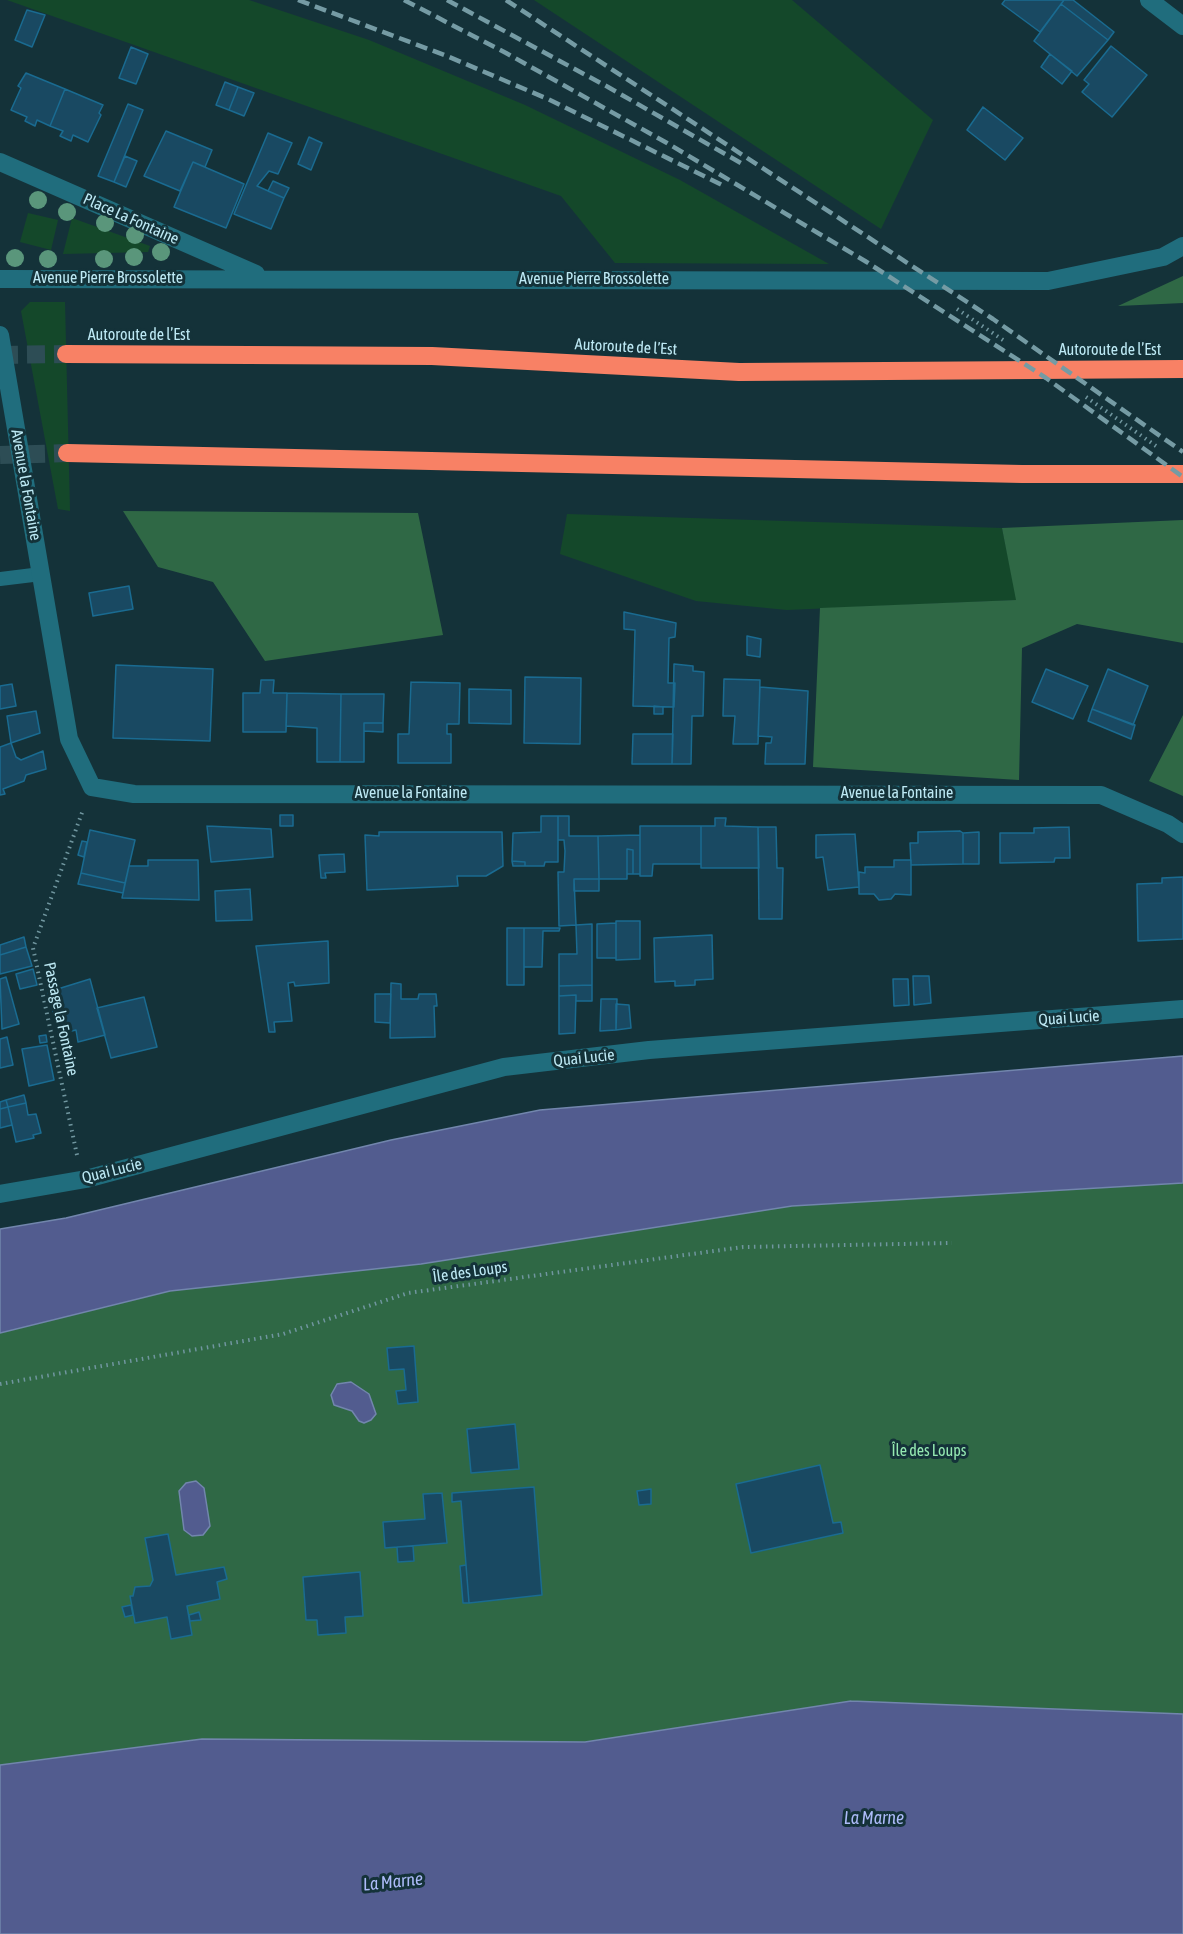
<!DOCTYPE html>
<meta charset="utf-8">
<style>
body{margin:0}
canvas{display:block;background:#143239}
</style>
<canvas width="1183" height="1934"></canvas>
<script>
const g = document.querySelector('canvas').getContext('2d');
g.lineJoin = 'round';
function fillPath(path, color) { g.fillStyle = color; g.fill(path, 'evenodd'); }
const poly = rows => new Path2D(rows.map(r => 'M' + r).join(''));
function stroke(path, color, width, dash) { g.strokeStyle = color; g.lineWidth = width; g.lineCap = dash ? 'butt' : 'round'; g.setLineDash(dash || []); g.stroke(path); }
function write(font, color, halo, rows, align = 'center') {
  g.font = font + ' "Asap Condensed",sans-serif'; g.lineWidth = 6; g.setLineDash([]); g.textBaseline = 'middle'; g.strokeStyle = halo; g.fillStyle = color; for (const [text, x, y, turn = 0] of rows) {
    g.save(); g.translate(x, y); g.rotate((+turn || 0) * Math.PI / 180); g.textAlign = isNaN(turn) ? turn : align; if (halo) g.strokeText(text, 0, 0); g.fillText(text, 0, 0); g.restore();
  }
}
fillPath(poly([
 [7,0,249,0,369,40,525,105,680,180,829,264,615,263,561,196],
 [534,0,792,0,933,120,881,229],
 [28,213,58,220,51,250,20,242],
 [72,218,150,246,148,252,63,254],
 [30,302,65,302,70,511,58,509,21,311],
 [567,514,1002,528,1017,600,787,610,696,601,560,554]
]), '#14482a');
fillPath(poly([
 [1183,276,1183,303,1118,306],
 [123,511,418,513,443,635,265,661,213,582,158,567],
 [1183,520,1183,643,1077,624,1022,648,1019,780,813,767,820,608,1016,600,1002,528],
 [1183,715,1183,796,1149,781],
 [1183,1183,1183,1714,851,1701,585,1742,202,1739,0,1765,0,1333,170,1291,792,1206]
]), '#2f6845');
const water = poly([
 [1183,1056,1183,1183,792,1206,421,1264,170,1291,0,1333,0,1229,66,1218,391,1140,540,1110,1183,1056],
 [351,1382,369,1394,376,1414,371,1420,364,1423,359,1421,352,1411,334,1405,331,1395,337,1384,351,1382],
 [196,1481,204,1488,210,1526,203,1535,192,1536,184,1530,179,1491,186,1483,196,1481],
 [851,1701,1183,1714,1183,1934,0,1934,0,1765,202,1739,585,1742,851,1701]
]);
fillPath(water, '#525c8f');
stroke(water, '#7286ad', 1.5);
const building = poly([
 [1005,0,1064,0,1040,32,1002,4,1005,0],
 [1064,0,1073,0,1114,32,1108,40,1061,4,1064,0],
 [1061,4,1108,40,1077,76,1034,41,1061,4],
 [27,10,45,15,32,47,15,40,27,10],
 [1111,46,1147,75,1112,117,1082,92,1089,84,1084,80,1111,46],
 [131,47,148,54,136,84,119,78,131,47],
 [1050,54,1072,71,1062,84,1041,67,1050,54],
 [26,73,65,89,50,126,37,120,35,126,25,121,27,117,11,110,21,88,18,86,26,73],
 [225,82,238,87,229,110,216,105,225,82],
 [238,87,254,93,244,116,229,110,238,87],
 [65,89,103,105,99,113,101,115,88,142,73,135,71,141,60,136,63,131,50,126,65,89],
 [128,104,143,110,114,182,98,176,128,104],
 [983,107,1023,138,1005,160,967,130,983,107],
 [166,131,212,150,205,167,193,162,180,191,144,176,166,131],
 [268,133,292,143,278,174,269,171,257,186,284,198,271,229,234,214,268,133],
 [309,137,322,143,311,170,298,164,309,137],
 [125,156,137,161,126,187,114,182,125,156],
 [193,162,244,184,226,228,174,207,193,162],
 [273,181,289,188,284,198,268,191,273,181],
 [129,586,133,609,93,616,89,593,129,586],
 [624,612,676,623,675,637,669,638,668,683,675,683,674,707,633,706,635,630,624,629,624,612],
 [747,636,761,639,760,657,747,655,747,636],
 [674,664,693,666,693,671,704,672,703,716,692,716,691,764,672,764,674,664],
 [116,665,213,669,210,741,113,738,116,665],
 [1046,669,1088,686,1073,719,1032,702,1046,669],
 [1108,669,1148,686,1133,725,1092,709,1108,669],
 [525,677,581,678,580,744,524,743,525,677],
 [724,679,760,680,758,744,733,744,735,716,723,716,724,679],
 [261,680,274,680,273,693,287,693,286,732,243,732,243,693,260,693,261,680],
 [411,682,460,683,459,724,447,724,447,734,451,734,451,763,398,763,398,734,409,734,411,682],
 [12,684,16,706,0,709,0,686,12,684],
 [760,687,808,691,805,764,765,764,766,743,771,743,772,737,758,736,760,687],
 [469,689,511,690,511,724,469,723,469,689],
 [287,693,341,694,340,762,317,762,317,728,286,726,287,693],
 [341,694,384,694,383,723,364,723,364,762,340,762,341,694],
 [654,706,663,707,663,714,654,714,654,706],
 [1092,709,1135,725,1131,739,1088,721,1092,709],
 [36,711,40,733,11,743,7,716,36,711],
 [364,723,383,723,383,732,364,731,364,723],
 [633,734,673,734,672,764,632,764,633,734],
 [11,743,16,757,21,760,43,751,46,769,26,775,24,781,3,789,5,794,0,795,0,747,11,743],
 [280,815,293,815,293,826,280,826,280,815],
 [541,816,558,816,558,862,545,862,544,866,525,866,525,862,512,861,513,833,541,832,541,816],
 [558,816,569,816,569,836,598,836,599,879,574,879,576,925,559,926,558,872,564,872,565,851,564,840,558,840,558,816],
 [715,818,726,818,725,826,758,827,759,868,701,868,701,826,715,826,715,818],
 [207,826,271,829,273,857,211,862,207,826],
 [640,826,701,826,701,864,653,864,652,876,640,876,640,826],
 [758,827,776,827,777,868,783,868,782,919,759,919,758,827],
 [1069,827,1070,858,1055,858,1054,862,1000,863,1000,833,1034,833,1034,828,1069,827],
 [90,830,135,840,125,883,81,873,90,830],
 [960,831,963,833,963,864,911,865,910,843,918,843,918,832,960,831],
 [379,832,502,832,503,866,486,876,457,876,458,886,367,890,365,835,379,836,379,832],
 [979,832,979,864,963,864,963,833,979,832],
 [855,834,859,887,828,890,823,857,816,858,816,835,855,834],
 [640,835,640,874,633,874,633,850,627,849,627,879,599,879,598,836,640,835],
 [82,841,87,842,84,857,78,855,82,841],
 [627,849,633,850,633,874,627,874,627,849],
 [344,854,345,872,325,873,326,878,321,878,319,855,344,854],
 [148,860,198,860,199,900,122,898,129,866,148,866,148,860],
 [894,860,911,860,911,895,895,894,891,899,879,900,874,894,859,894,859,872,865,873,865,867,894,867,894,860],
 [512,861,525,862,525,866,513,866,512,861],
 [81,873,125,883,123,893,78,884,81,873],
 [1183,877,1183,939,1138,941,1137,884,1162,883,1162,878,1183,877],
 [574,879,599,879,599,891,574,891,574,879],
 [250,889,252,920,216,921,215,891,250,889],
 [616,921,640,921,640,959,616,960,616,921],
 [616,923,616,958,597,958,597,924,616,923],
 [592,924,592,985,559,986,559,954,577,954,576,925,592,924],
 [507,928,524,928,524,985,507,985,507,928],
 [524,928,560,928,559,931,543,931,542,967,524,967,524,928],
 [712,935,713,979,695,980,695,985,675,986,675,981,655,982,654,938,712,935],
 [24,937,26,947,0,955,0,945,24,937],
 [328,941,329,983,295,986,294,982,288,983,292,1021,274,1022,275,1032,269,1032,256,946,328,941],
 [26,947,32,966,0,974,0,955,26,947],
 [33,969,37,985,20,989,16,974,33,969],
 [913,976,929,976,931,1003,914,1005,913,976],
 [6,977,19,1024,2,1029,0,979,6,977],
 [90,979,105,1035,78,1042,76,1030,59,1034,48,992,90,979],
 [893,979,908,979,909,1005,894,1006,893,979],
 [391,983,401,984,401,999,418,999,419,994,436,994,437,1006,434,1006,435,1037,390,1038,391,983],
 [592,985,592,1001,576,1001,576,995,559,996,559,986,592,985],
 [375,994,391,994,390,1023,375,1022,375,994],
 [576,995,575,1033,559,1034,559,996,576,995],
 [144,997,157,1047,111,1058,97,1008,144,997],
 [601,999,617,999,616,1030,600,1031,601,999],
 [616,1004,629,1005,631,1028,616,1030,616,1004],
 [46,1035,47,1042,40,1043,39,1036,46,1035],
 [7,1037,13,1065,0,1068,0,1039,7,1037],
 [47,1045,54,1080,29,1086,22,1049,47,1045],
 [24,1095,26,1103,8,1107,6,1100,24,1095],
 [6,1100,8,1107,0,1109,0,1102,6,1100],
 [26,1103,28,1115,36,1114,41,1133,33,1135,34,1138,16,1142,8,1107,26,1103],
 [8,1107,12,1125,0,1128,0,1109,8,1107],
 [414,1346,418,1402,398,1404,396,1391,406,1390,404,1369,389,1370,387,1348,414,1346],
 [515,1424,519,1469,471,1473,467,1429,515,1424],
 [820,1465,833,1523,841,1522,843,1533,751,1553,736,1484,820,1465],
 [534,1487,542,1595,469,1603,461,1501,452,1502,452,1493,534,1487],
 [651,1489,651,1504,639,1505,637,1491,651,1489],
 [442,1493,447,1543,385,1548,383,1522,425,1519,423,1494,442,1493],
 [168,1534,176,1575,224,1567,227,1579,217,1582,220,1599,187,1606,192,1635,171,1639,167,1617,135,1623,130,1596,133,1596,135,1587,150,1586,153,1580,145,1538,168,1534],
 [413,1546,414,1561,398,1562,397,1547,413,1546],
 [466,1565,469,1603,463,1603,460,1566,466,1565],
 [360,1572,363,1616,345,1617,346,1633,318,1635,317,1620,306,1620,303,1577,360,1572],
 [131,1605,133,1615,125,1617,122,1607,131,1605],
 [199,1612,201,1620,190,1621,189,1615,199,1612]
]);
fillPath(building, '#194962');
stroke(building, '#1a6b91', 1.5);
stroke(poly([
 [0,355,66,354],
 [0,455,67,453]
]), '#2d4d55', 18, [18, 9]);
stroke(poly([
 [957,309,1006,342],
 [1086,397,1156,446],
 [77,1155,33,948,83,810],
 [0,1384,283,1334,408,1293,743,1247,952,1243]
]), '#70969f', 4, [1.5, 4.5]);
stroke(poly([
 [0,579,41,574]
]), '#206d7d', 14);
stroke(poly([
 [1149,0,1183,26],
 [0,162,256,274],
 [0,279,1048,281,1163,257,1183,246],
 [0,335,69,739,92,787,134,794,1101,795,1168,824,1183,834],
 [0,1194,86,1179,504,1067,649,1050,1183,1009]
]), '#206d7d', 18);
stroke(poly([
 [66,354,432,356,739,372,1183,369],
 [67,453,1022,474,1183,474]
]), '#f88165', 18);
stroke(poly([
 [298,0,447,56,548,99,726,187],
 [404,0,506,53,667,143,865,261,1046,378,1183,477],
 [447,0,608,87,746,166],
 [506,0,993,319,1183,452]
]), '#759ba4', 4.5, [12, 6]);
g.fillStyle = '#5a967b';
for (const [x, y] of [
 [38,200],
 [67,212],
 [105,223],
 [135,235],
 [161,252],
 [134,257],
 [15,258],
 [48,259],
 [104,259]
]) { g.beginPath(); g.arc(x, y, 9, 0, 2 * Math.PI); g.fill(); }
write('16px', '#bde9f4', '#143239', [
 ["Place La Fontaine",131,219,24],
 ["Avenue Pierre Brossolette",108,278],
 ["Avenue Pierre Brossolette",594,279],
 ["Autoroute de l’Est",139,335],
 ["Autoroute de l’Est",626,347,3],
 ["Autoroute de l’Est",1110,350],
 ["Avenue la Fontaine",26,485,80],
 ["Avenue la Fontaine",411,793],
 ["Avenue la Fontaine",897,793],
 ["Quai Lucie",1069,1018,-4],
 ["Passage la Fontaine",61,1019,78],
 ["Quai Lucie",584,1058,-6],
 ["Quai Lucie",112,1171,-14],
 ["Île des Loups",470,1272,-8]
]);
write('16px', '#94e8b1', '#143239', [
 ["Île des Loups",929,1451]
]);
write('italic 18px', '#adbbf9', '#143239', [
 ["La Marne",874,1818],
 ["La Marne",393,1882,-6]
]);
</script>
